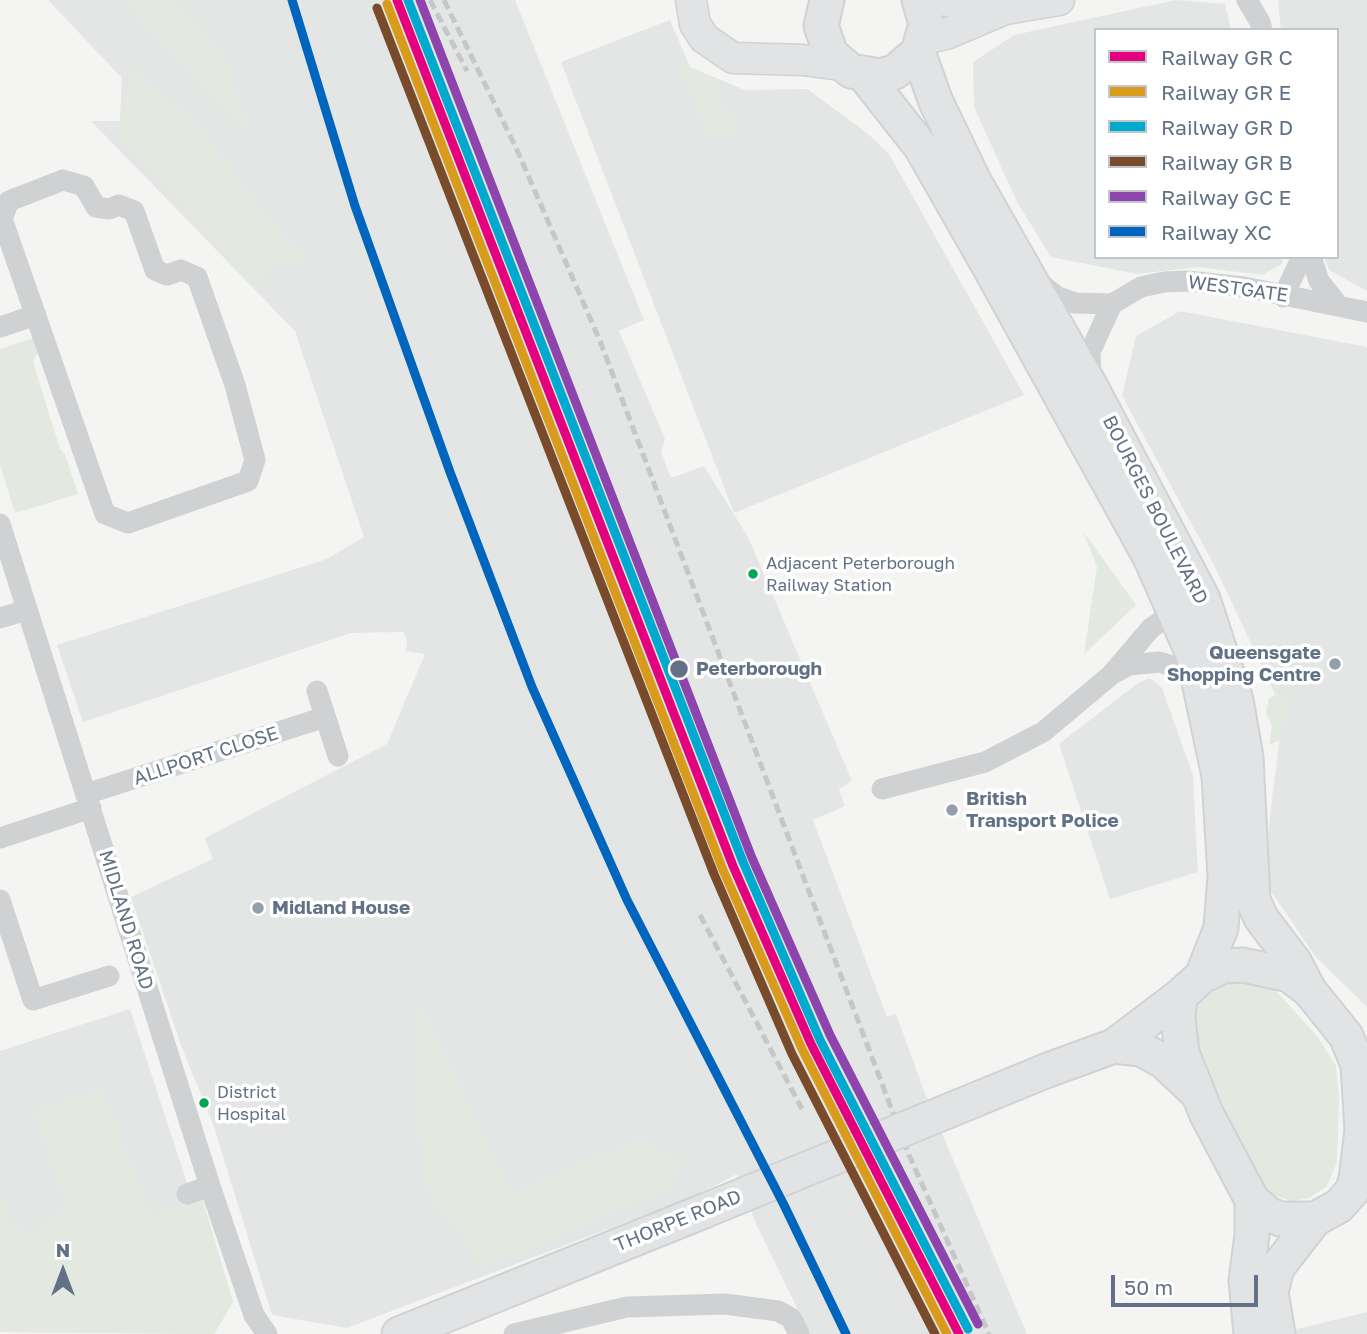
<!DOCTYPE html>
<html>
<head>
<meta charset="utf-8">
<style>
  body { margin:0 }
  #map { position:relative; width:1367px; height:1334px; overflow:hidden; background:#f4f5f2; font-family:"Golos Text",sans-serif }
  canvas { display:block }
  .legend { position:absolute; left:1094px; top:28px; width:245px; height:231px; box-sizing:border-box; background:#fff; border:2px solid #c0c6ce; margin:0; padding:9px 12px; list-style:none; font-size:21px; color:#627185 }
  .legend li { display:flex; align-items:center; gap:14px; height:35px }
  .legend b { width:35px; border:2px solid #c0c6ce }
  .north { position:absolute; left:28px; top:1236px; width:70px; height:70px; -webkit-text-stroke:5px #fff; paint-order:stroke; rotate:0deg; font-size:19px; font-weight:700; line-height:28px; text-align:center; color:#627185 }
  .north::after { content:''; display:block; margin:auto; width:24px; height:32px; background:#627185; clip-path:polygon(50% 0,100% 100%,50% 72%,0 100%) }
  .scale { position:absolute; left:1111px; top:1275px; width:147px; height:32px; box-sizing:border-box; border:4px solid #627185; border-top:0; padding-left:9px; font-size:21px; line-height:24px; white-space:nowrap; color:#627185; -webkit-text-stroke:5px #fff; paint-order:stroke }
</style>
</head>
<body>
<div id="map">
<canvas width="1367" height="1334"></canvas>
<ul class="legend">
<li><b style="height:9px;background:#e5007d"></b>Railway GR C</li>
<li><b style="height:9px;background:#d99b1b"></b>Railway GR E</li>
<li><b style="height:9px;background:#00a9ce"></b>Railway GR D</li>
<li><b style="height:9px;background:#7a4b2a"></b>Railway GR B</li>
<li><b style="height:9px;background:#8e44ad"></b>Railway GC E</li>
<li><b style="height:9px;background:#0065bd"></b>Railway XC</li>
</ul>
<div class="north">N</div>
<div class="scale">50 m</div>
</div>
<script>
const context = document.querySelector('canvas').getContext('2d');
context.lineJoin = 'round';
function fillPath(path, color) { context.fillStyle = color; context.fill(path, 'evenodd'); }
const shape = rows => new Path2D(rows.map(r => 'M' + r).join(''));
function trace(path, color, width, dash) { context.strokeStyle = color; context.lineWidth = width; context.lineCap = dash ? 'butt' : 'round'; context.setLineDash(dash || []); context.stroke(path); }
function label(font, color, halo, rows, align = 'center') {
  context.font = font + ' "Golos Text",sans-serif'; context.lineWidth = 7; context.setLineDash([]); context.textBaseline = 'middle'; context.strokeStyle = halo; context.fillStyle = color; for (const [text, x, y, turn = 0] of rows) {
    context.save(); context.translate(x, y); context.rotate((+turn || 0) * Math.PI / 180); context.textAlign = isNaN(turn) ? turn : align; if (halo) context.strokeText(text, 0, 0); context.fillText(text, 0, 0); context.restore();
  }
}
const built = shape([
  [48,0,515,0,644,320,619,331,665,439,661,452,671,478,704,466,748,537,852,781,839,789,845,806,813,820,887,1017,896,1014,924,1091,1027,1334,810,1334,756,1224,737,1174,697,1195,347,1328,272,1315,213,1124,182,1048,131,897,213,859,205,838,387,744,425,654,406,651,407,641,404,632,351,633,83,722,57,645,327,559,364,537,295,331,91,121,120,121,122,78],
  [1176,0,1225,4,1231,30,1096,30,1096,257,1282,257,1282,264,1262,275,1198,267,1137,274,1051,257,1017,202,974,107,973,62,1014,35],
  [1278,0,1367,0,1367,291,1329,270,1324,257,1337,257,1337,30,1281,30],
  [670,20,690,67,745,90,807,89,867,133,889,154,1024,395,734,513,561,62],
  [1180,311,1367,347,1367,1007,1315,956,1267,885,1269,825,1283,711,1214,565,1122,396,1136,336],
  [1150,678,1162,688,1193,775,1198,872,1110,899,1059,744,1138,683],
  [130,1009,188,1186,202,1198,233,1302,214,1334,0,1332,0,1051],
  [1367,1312,1367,1334,1290,1334,1289,1331]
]);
const green = shape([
  [121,0,173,0,224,53,251,138],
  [684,60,689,68,718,82,723,105,743,129,710,140,679,66],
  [133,70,192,117,280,232,310,261,276,263,257,284,118,139],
  [33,338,38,352,33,362,60,449,65,454,78,494,15,513,0,464,0,349],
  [1083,531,1136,605,1084,654,1097,567],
  [1280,693,1289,696,1281,740,1269,745,1272,725,1266,713,1269,698],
  [1224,980,1266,980,1318,1037,1336,1066,1339,1097,1337,1162,1327,1186,1309,1198,1292,1201,1272,1195,1259,1181,1198,1059,1191,1006,1198,994],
  [423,1007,511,1192,642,1138,681,1162,672,1187,483,1269,462,1233,432,1206,417,1127,416,1010],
  [103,1089,151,1216,202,1198,233,1302,214,1334,0,1332,0,1189,11,1224,20,1222,24,1233,47,1226,44,1216,66,1209,35,1111]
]);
const street = shape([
  [1247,0,1260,22,1262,30],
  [63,180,84,186,96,207,109,209,119,205,134,211,155,270,167,275,181,270,197,277,235,385,255,460,248,481,128,523,105,514,2,219,9,201,63,180],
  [1311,257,1319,281,1338,305],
  [1037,281,1058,297,1075,303,1112,304],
  [1283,297,1302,257],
  [0,327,36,315],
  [1091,380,1090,352,1112,304,1141,287,1164,282,1188,281,1244,287,1367,312],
  [0,524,210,1186,254,1315,267,1334],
  [0,618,27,610],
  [1112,674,1129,665,1159,662,1179,668,1199,686],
  [317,691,338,756],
  [882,789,985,762,1043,732,1111,675,1151,628,1174,612,1184,615],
  [86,794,325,717],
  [0,838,91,808],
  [0,900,33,1000,109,976],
  [187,1194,210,1186],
  [514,1334,627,1307,725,1304,778,1311,791,1318,799,1334]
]);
const secondary = shape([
  [691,0,695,24,704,38,733,58,803,60,841,65],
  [939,0,1006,9,1059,0],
  [924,39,946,34,1003,10]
]);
const primary = shape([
  [827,0,821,26,831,54,851,71,880,76,895,72,918,52,926,24,919,0],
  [918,52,936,102,975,183,1092,389,1203,599,1236,700,1246,757,1253,900,1261,918,1295,963,1309,990],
  [865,76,921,147,990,268,1150,557,1193,654,1219,776,1225,876,1221,928,1202,976],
  [1243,965,1289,975,1309,990,1346,1036,1358,1065,1362,1130,1356,1180,1352,1191,1339,1206,1315,1219,1280,1219,1268,1214,1252,1200,1206,1113,1182,1053,1178,1018,1180,996,1202,976,1223,966,1243,965],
  [1114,1046,1141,1049,1163,1061,1194,1090],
  [1048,1070,1114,1046,1180,996],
  [399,1334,704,1211],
  [1251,1334,1246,1280,1252,1235,1252,1200],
  [1278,1334,1271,1292,1277,1268,1315,1219]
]);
const rail = shape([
  [430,0,467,71],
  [444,0,517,150,600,341,909,1155,989,1334],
  [700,915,802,1109]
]);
const primaryBridge = shape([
  [704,1211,1048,1070]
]);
const rail1 = shape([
  [397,0,733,866,811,1044,959,1334]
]);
const rail2 = shape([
  [387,4,723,870,802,1049,947,1334]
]);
const rail3 = shape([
  [408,0,743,862,820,1040,968,1329]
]);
const rail4 = shape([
  [377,8,714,874,792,1054,935,1334]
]);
const rail5 = shape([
  [420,0,752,858,830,1035,978,1324]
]);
const rail6 = shape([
  [292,0,355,206,450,472,532,687,627,900,784,1205,846,1334]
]);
const markers = [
  [753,574,6,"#00a651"],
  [1335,664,7,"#959fab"],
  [679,669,10,"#627185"],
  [952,810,7,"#959fab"],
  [258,908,7,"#959fab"],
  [204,1103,6,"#00a651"]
];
const busNames = [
  ["Adjacent Peterborough",766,564],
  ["Railway Station",766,586],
  ["District",217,1093],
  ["Hospital",217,1115]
];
const streetNames = [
  ["WESTGATE",1238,289,8],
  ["BOURGES BOULEVARD",1155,510,63],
  ["ALLPORT CLOSE",206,756,-18],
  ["MIDLAND ROAD",126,920,73],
  ["THORPE ROAD",678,1221,-22]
];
const poiNames = [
  ["Queensgate",1321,653,"right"],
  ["Shopping Centre",1321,675,"right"],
  ["British",966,799],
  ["Transport Police",966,821],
  ["Midland House",272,908]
];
const stopNames = [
  ["Peterborough",696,669]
];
fillPath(built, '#e4e6e5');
fillPath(green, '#e3e8e0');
trace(secondary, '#d0d2d3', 33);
trace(primary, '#d0d2d3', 37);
trace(street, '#d0d1d2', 21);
trace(secondary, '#e2e3e4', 30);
trace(primary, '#e2e3e4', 33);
trace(rail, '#c6c7c8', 5, [10, 5]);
trace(primaryBridge, '#d0d2d3', 37, []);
trace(primaryBridge, '#e2e3e4', 33);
trace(rail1, '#e5007d', 9);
trace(rail2, '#d99b1b', 9);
trace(rail3, '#00a9ce', 9);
trace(rail4, '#7a4b2a', 9);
trace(rail5, '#8e44ad', 9);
trace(rail6, '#0065bd', 9);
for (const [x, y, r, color] of markers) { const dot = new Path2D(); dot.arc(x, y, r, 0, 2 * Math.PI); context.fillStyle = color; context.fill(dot); trace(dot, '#fff', 2.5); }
label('17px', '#627185', '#fff', busNames, 'left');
label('19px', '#627185', '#fff', streetNames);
label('bold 19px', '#627185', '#fff', poiNames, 'left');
label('bold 19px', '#627185', '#fff', stopNames, 'left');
</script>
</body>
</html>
